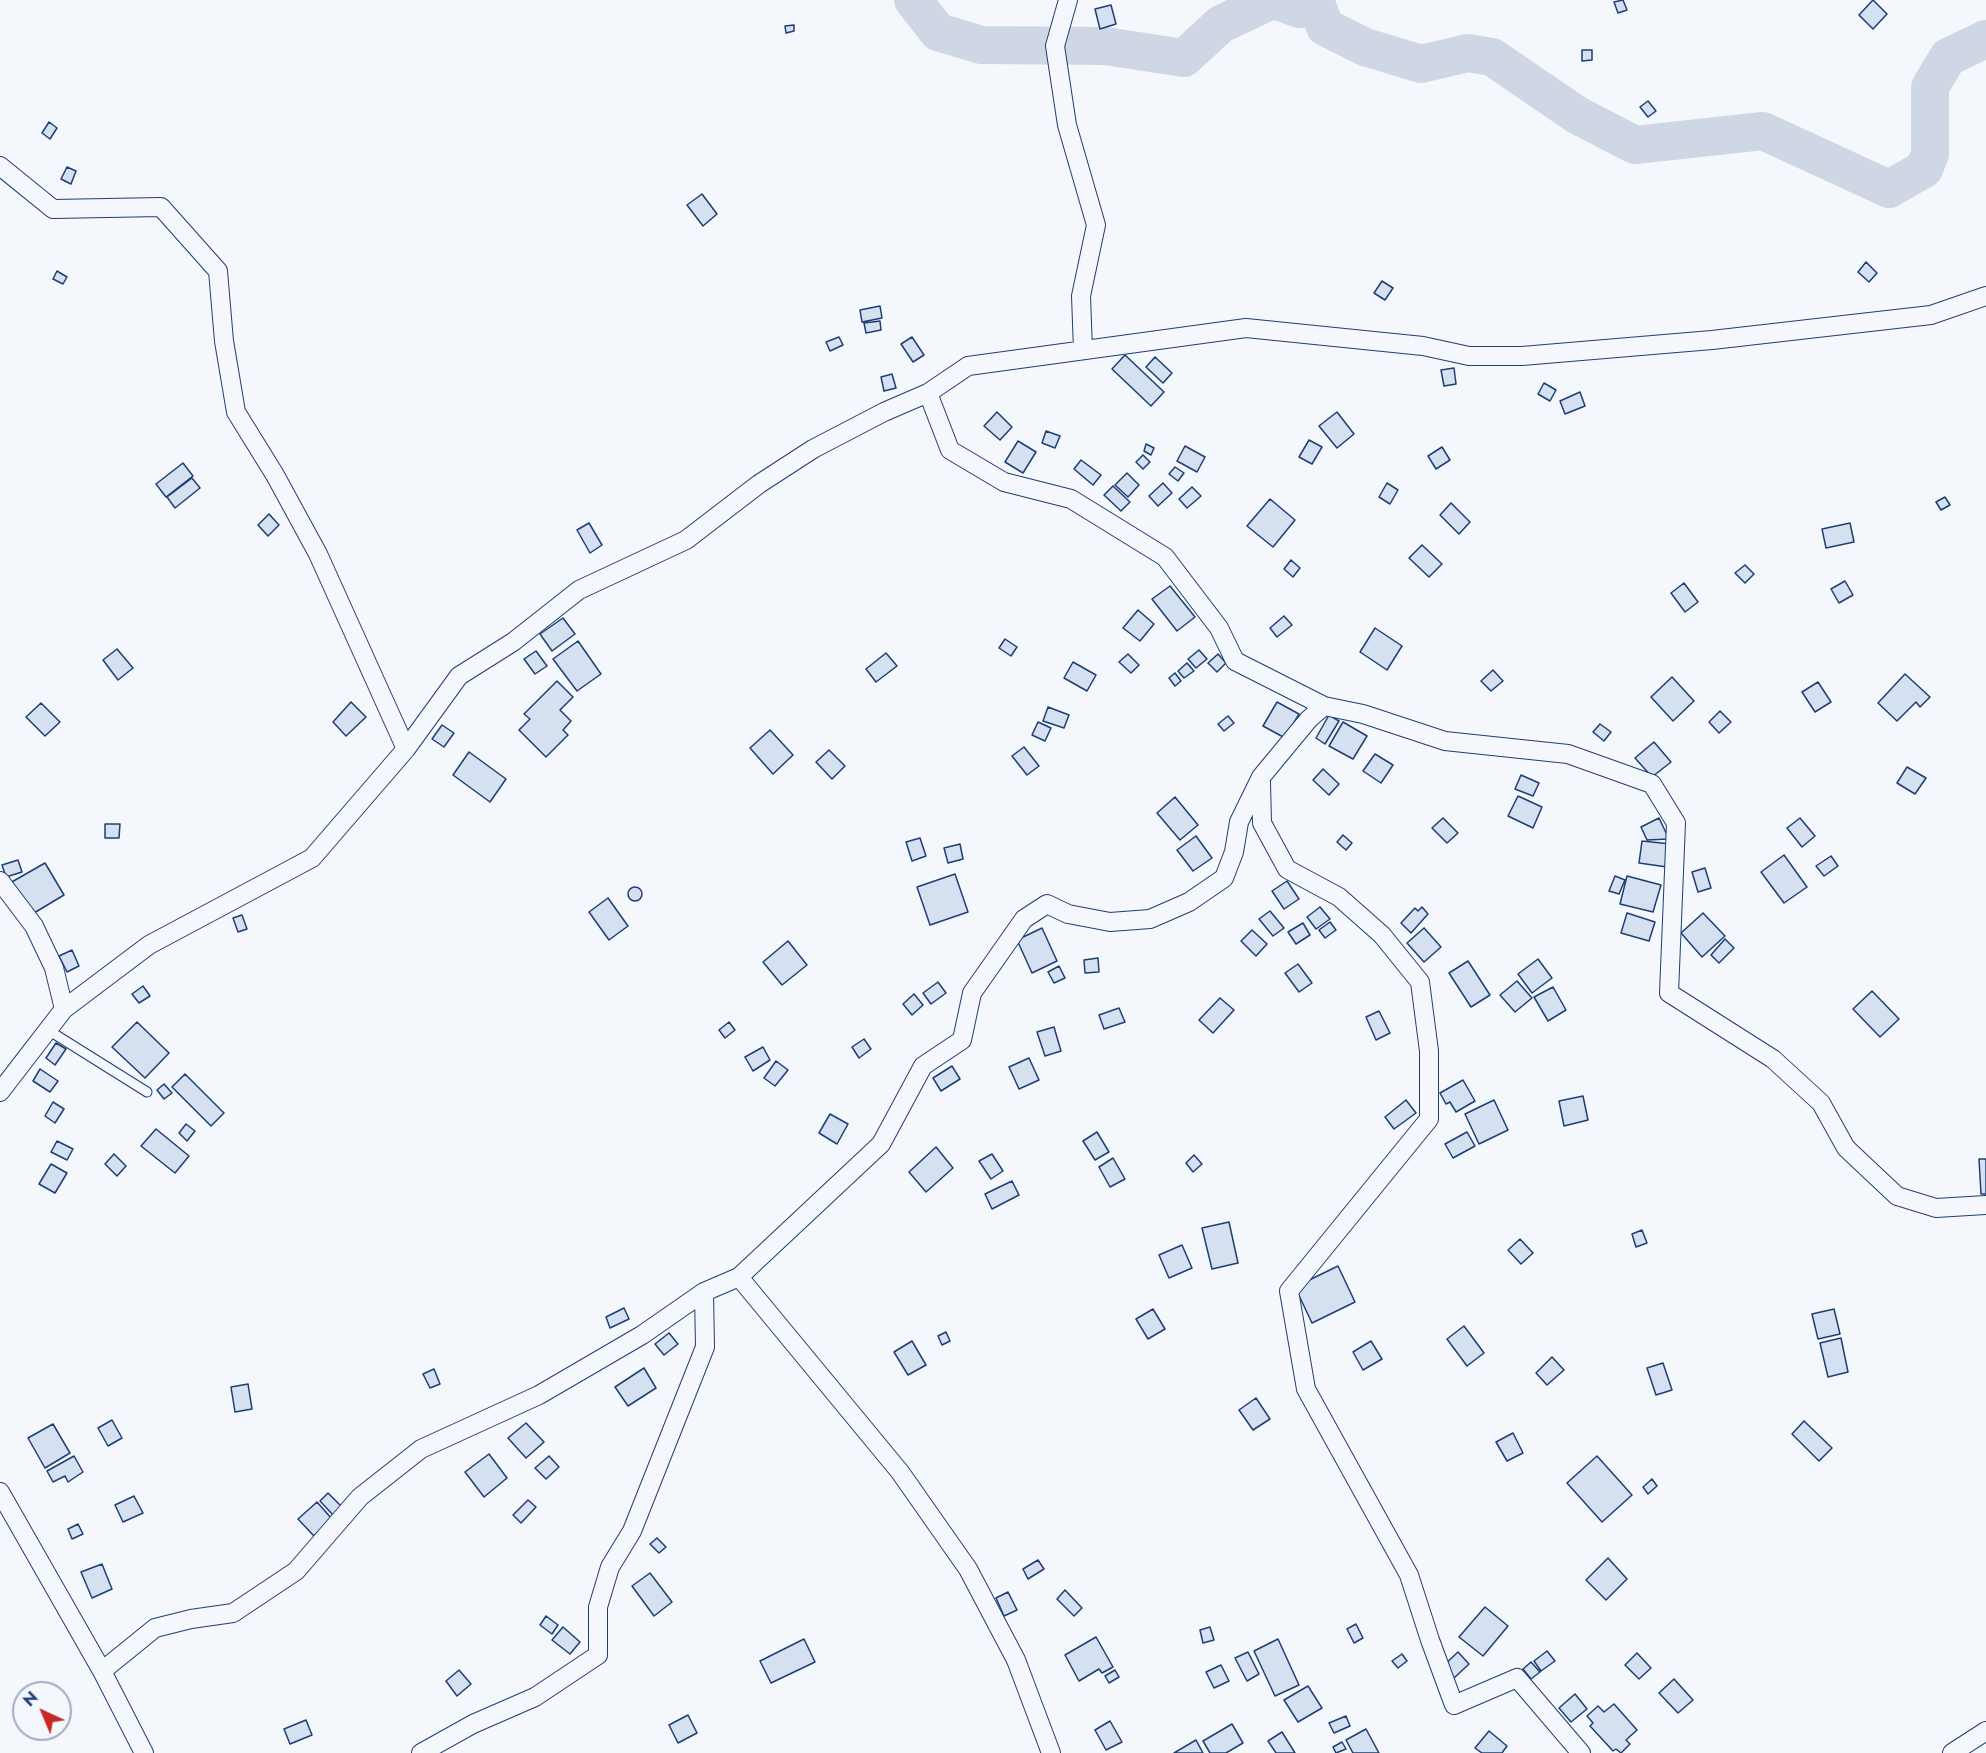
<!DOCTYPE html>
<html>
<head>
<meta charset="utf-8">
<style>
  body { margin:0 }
  #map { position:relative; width:1986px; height:1753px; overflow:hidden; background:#f4f7fb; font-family:Jost,sans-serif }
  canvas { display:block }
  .north { position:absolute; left:12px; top:1681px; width:60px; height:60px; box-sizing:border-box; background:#f4f7fb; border:2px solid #9eadc5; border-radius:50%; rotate:316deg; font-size:16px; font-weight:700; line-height:24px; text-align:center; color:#1d3f73 }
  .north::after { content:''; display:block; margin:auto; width:21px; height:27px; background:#c62828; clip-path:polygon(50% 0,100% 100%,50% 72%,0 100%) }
</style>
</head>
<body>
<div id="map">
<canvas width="1986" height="1753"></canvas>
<div class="north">N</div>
</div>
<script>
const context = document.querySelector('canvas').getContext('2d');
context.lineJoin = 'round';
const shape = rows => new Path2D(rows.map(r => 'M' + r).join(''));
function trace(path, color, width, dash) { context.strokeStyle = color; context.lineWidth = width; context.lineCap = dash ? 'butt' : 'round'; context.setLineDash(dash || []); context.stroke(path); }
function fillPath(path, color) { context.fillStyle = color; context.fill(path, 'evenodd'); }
const river = shape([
  [913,0,938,32,981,45,1105,46,1184,58,1221,24,1272,0],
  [1275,0,1299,9,1318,8,1325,27,1365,47,1421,64,1468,53,1492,57,1577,115,1635,145,1763,131,1889,189,1924,169,1930,154,1930,87,1948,57,1986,39]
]);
const building = shape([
  [1623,0,1627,10,1618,13,1614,2,1623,0],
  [1873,0,1887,14,1873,29,1859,15,1873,0],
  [1111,5,1116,24,1100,29,1095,9,1111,5],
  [794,25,794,31,786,33,785,26,794,25],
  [1582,50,1592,50,1592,60,1582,61,1582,50],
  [1648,101,1656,111,1648,117,1640,107,1648,101],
  [49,122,57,128,50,139,42,133,49,122],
  [67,167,76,171,71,184,61,179,67,167],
  [702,194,717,214,703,226,687,205,702,194],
  [1866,262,1877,273,1869,282,1858,272,1866,262],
  [57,271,67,277,63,284,53,279,57,271],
  [1382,281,1393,288,1385,300,1374,293,1382,281],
  [880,306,882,318,862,322,860,310,880,306],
  [880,321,881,330,866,333,864,323,880,321],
  [839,337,843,345,830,351,826,342,839,337],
  [912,337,924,355,913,362,901,344,912,337],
  [1125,355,1164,392,1151,406,1112,369,1125,355],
  [1155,357,1172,373,1163,383,1146,367,1155,357],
  [1454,368,1456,384,1444,386,1441,370,1454,368],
  [892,374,896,388,884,391,881,377,892,374],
  [1544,383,1556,390,1550,401,1538,394,1544,383],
  [1580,392,1585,406,1565,414,1560,401,1580,392],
  [997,412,1012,427,1000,440,984,426,997,412],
  [1337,412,1354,434,1337,448,1319,426,1337,412],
  [1046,431,1060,436,1055,448,1042,443,1046,431],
  [1309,440,1322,447,1312,464,1299,457,1309,440],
  [1018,441,1036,452,1023,473,1005,462,1018,441],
  [1146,444,1154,448,1151,455,1144,451,1146,444],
  [1185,446,1205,457,1197,472,1177,461,1185,446],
  [1442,447,1450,460,1436,469,1428,456,1442,447],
  [1143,455,1150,462,1143,469,1136,462,1143,455],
  [1081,460,1101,475,1093,485,1074,469,1081,460],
  [183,463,193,476,166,497,156,484,183,463],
  [1175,467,1184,473,1178,481,1169,474,1175,467],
  [1127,473,1139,485,1128,497,1115,485,1127,473],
  [192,478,200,488,175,508,167,497,192,478],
  [1163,483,1172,493,1158,506,1149,496,1163,483],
  [1387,483,1398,490,1390,504,1379,497,1387,483],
  [1113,486,1130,502,1121,511,1104,495,1113,486],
  [1192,487,1201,496,1187,508,1179,499,1192,487],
  [1945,497,1950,505,1941,510,1936,502,1945,497],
  [1270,499,1295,520,1273,547,1247,526,1270,499],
  [1451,503,1470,522,1459,534,1440,515,1451,503],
  [269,514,279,525,268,536,258,525,269,514],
  [589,523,602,545,590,553,577,530,589,523],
  [1850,523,1854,542,1826,548,1822,529,1850,523],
  [1422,545,1442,564,1429,577,1409,558,1422,545],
  [1291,560,1300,568,1293,577,1284,569,1291,560],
  [1745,565,1754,574,1745,583,1735,573,1745,565],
  [1845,581,1853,595,1839,603,1831,589,1845,581],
  [1684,583,1698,602,1685,612,1671,593,1684,583],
  [1170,586,1195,617,1177,631,1152,599,1170,586],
  [1138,610,1154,624,1140,641,1123,628,1138,610],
  [1284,616,1292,625,1277,637,1270,628,1284,616],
  [563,618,575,634,552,651,540,634,563,618],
  [1375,628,1402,646,1387,670,1360,652,1375,628],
  [1005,639,1017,647,1011,656,999,648,1005,639],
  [578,641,601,674,577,691,553,659,578,641],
  [117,649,133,668,118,680,103,660,117,649],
  [1199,650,1207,659,1196,668,1188,659,1199,650],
  [536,651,547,666,535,674,524,659,536,651],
  [886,653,897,666,876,682,866,669,886,653],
  [1128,654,1139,665,1131,673,1119,662,1128,654],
  [1218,654,1226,663,1217,672,1208,663,1218,654],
  [1073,662,1096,675,1087,691,1064,678,1073,662],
  [1187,663,1194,671,1184,678,1178,671,1187,663],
  [1493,670,1503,681,1491,691,1481,681,1493,670],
  [1175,673,1181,681,1175,686,1169,678,1175,673],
  [1905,674,1930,697,1920,707,1916,702,1897,721,1878,703,1905,674],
  [1672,677,1694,701,1673,721,1651,697,1672,677],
  [557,681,573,697,560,710,571,721,563,730,568,735,546,757,519,730,530,719,524,714,557,681],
  [1818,682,1831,702,1815,712,1802,692,1818,682],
  [351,702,366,717,346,736,333,722,351,702],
  [1277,702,1299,714,1285,738,1263,726,1277,702],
  [41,703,60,722,45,736,26,717,41,703],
  [1048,707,1069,715,1064,728,1043,721,1048,707],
  [1720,711,1731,722,1719,733,1709,722,1720,711],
  [1329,715,1339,721,1325,744,1316,738,1329,715],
  [1228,716,1234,723,1224,731,1218,724,1228,716],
  [1038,722,1051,728,1045,741,1032,735,1038,722],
  [1343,722,1367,736,1353,759,1329,746,1343,722],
  [1600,724,1611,732,1604,741,1593,732,1600,724],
  [442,725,454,733,444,747,432,739,442,725],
  [770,730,793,755,773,774,750,748,770,730],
  [1654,742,1671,762,1652,777,1635,758,1654,742],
  [1024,747,1039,766,1027,775,1012,756,1024,747],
  [829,750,845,766,832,779,816,762,829,750],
  [469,752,506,779,490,802,453,775,469,752],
  [1375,754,1393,765,1381,783,1363,771,1375,754],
  [1907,767,1926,778,1915,794,1897,783,1907,767],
  [1323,769,1339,784,1329,795,1313,780,1323,769],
  [1521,775,1539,783,1533,796,1515,789,1521,775],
  [1518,796,1542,807,1533,828,1508,816,1518,796],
  [1175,797,1198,825,1180,840,1157,813,1175,797],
  [1443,818,1458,833,1447,843,1432,828,1443,818],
  [1659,818,1669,839,1647,840,1641,827,1659,818],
  [1800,818,1815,836,1802,847,1787,828,1800,818],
  [105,824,120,824,119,838,105,838,105,824],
  [1343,835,1352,843,1346,850,1337,842,1343,835],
  [1196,836,1212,858,1193,871,1177,850,1196,836],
  [920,838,926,856,912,861,906,842,920,838],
  [1642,841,1671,844,1667,867,1639,863,1642,841],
  [960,844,963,859,948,863,944,848,960,844],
  [1784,855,1807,887,1784,903,1761,872,1784,855],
  [1831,856,1838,866,1824,876,1816,866,1831,856],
  [18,860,22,872,6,877,2,865,18,860],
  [45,863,64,895,29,916,10,883,45,863],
  [1705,868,1711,888,1698,892,1692,872,1705,868],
  [955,874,968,912,930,925,917,887,955,874],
  [1615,876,1625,880,1619,894,1609,891,1615,876],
  [1627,876,1661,885,1653,912,1620,904,1627,876],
  [1287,881,1299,899,1284,909,1272,891,1287,881],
  '628 894a7 7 0 1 1 14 0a7 7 0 1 1-14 0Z',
  [608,898,628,926,609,940,589,912,608,898],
  [1320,907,1330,919,1316,929,1307,917,1320,907],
  [1422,907,1428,914,1411,933,1401,923,1415,908,1418,911,1422,907],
  [1270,911,1284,928,1273,936,1259,919,1270,911],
  [1627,913,1655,922,1649,941,1621,933,1627,913],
  [1703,913,1725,936,1702,957,1681,933,1703,913],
  [242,915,247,929,238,932,233,918,242,915],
  [1330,922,1336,930,1325,938,1319,930,1330,922],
  [1303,923,1310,935,1296,944,1288,932,1303,923],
  [1042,928,1057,961,1032,973,1017,940,1042,928],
  [1424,928,1441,947,1424,962,1407,943,1424,928],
  [1252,930,1267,944,1256,956,1241,941,1252,930],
  [1725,939,1734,948,1719,963,1711,955,1725,939],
  [788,941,807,965,782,985,763,962,788,941],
  [72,950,79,966,67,972,59,956,72,950],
  [1098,958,1099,972,1085,973,1084,960,1098,958],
  [1538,959,1552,978,1532,993,1518,974,1538,959],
  [1468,961,1490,995,1471,1007,1449,973,1468,961],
  [1298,964,1312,983,1299,992,1285,973,1298,964],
  [1059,966,1065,978,1054,983,1048,972,1059,966],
  [1517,981,1532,998,1515,1012,1500,995,1517,981],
  [938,982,946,993,931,1004,923,993,938,982],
  [143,986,150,996,139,1003,132,994,143,986],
  [1553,987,1566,1010,1548,1021,1534,997,1553,987],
  [1872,991,1899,1019,1880,1037,1853,1009,1872,991],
  [914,994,923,1005,912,1015,903,1004,914,994],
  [1220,998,1234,1010,1213,1033,1199,1020,1220,998],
  [1119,1008,1125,1022,1104,1029,1099,1015,1119,1008],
  [1379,1011,1390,1033,1376,1040,1366,1017,1379,1011],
  [137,1022,169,1053,145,1078,112,1047,137,1022],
  [729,1022,735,1030,725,1038,719,1030,729,1022],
  [1054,1027,1061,1051,1045,1056,1037,1032,1054,1027],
  [864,1039,871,1049,859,1058,852,1047,864,1039],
  [56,1043,66,1049,55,1065,46,1058,56,1043],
  [763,1047,770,1060,753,1071,745,1057,763,1047],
  [1029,1058,1039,1080,1019,1089,1009,1067,1029,1058],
  [776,1061,788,1070,775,1086,764,1078,776,1061],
  [952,1066,960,1079,941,1091,933,1078,952,1066],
  [40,1069,58,1081,50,1092,33,1081,40,1069],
  [185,1074,224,1113,211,1126,172,1087,185,1074],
  [1463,1080,1475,1101,1456,1112,1450,1102,1446,1104,1440,1093,1463,1080],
  [164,1084,172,1093,164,1099,157,1090,164,1084],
  [1583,1096,1588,1120,1564,1126,1559,1101,1583,1096],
  [1406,1100,1416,1113,1394,1129,1385,1117,1406,1100],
  [1494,1100,1508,1130,1479,1144,1465,1114,1494,1100],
  [53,1102,64,1109,55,1123,45,1116,53,1102],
  [830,1114,848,1124,837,1144,819,1133,830,1114],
  [186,1124,195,1131,187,1141,179,1133,186,1124],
  [156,1129,189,1156,175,1173,141,1146,156,1129],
  [1097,1132,1109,1152,1095,1160,1083,1141,1097,1132],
  [1467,1132,1475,1146,1453,1158,1445,1144,1467,1132],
  [57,1141,73,1149,67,1160,51,1152,57,1141],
  [936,1147,953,1168,926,1192,909,1172,936,1147],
  [114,1154,126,1166,117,1176,105,1164,114,1154],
  [992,1154,1003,1171,991,1179,979,1161,992,1154],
  [1194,1155,1202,1164,1193,1172,1186,1163,1194,1155],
  [1113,1158,1125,1179,1110,1187,1099,1167,1113,1158],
  [1979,1159,1986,1159,1986,1194,1981,1194,1979,1159],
  [51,1164,67,1173,55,1193,39,1184,51,1164],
  [1012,1181,1019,1195,992,1209,985,1194,1012,1181],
  [1229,1222,1238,1263,1212,1269,1202,1228,1229,1222],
  [1642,1230,1647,1243,1636,1247,1632,1234,1642,1230],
  [1520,1239,1533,1253,1521,1264,1508,1250,1520,1239],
  [1182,1245,1192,1268,1169,1278,1159,1255,1182,1245],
  [1338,1266,1355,1302,1312,1323,1295,1287,1338,1266],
  [624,1308,629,1319,610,1328,606,1317,624,1308],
  [1153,1309,1165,1329,1148,1339,1136,1319,1153,1309],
  [1834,1309,1840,1334,1818,1339,1812,1314,1834,1309],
  [1464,1326,1484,1353,1467,1366,1447,1339,1464,1326],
  [946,1332,950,1341,942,1345,938,1336,946,1332],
  [669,1333,678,1344,664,1355,655,1344,669,1333],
  [1841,1338,1848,1372,1828,1377,1820,1343,1841,1338],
  [912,1341,926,1365,908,1375,894,1352,912,1341],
  [1371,1341,1382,1359,1363,1370,1353,1352,1371,1341],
  [1552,1357,1564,1370,1547,1385,1536,1373,1552,1357],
  [1663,1363,1672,1390,1656,1395,1647,1368,1663,1363],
  [644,1368,656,1388,628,1406,615,1387,644,1368],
  [434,1369,440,1384,430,1388,423,1374,434,1369],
  [248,1384,252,1409,235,1412,231,1387,248,1384],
  [1256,1398,1270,1419,1253,1430,1239,1410,1256,1398],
  [112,1420,122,1438,108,1446,98,1428,112,1420],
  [1804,1421,1832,1448,1819,1461,1792,1434,1804,1421],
  [526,1423,544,1442,526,1458,508,1438,526,1423],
  [53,1424,70,1453,45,1468,28,1438,53,1424],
  [1513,1433,1523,1453,1507,1461,1496,1442,1513,1433],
  [489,1454,507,1478,484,1497,465,1472,489,1454],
  [74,1456,83,1472,68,1482,65,1476,53,1482,47,1471,74,1456],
  [549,1456,559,1467,546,1479,535,1468,549,1456],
  [1597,1456,1632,1495,1602,1522,1567,1483,1597,1456],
  [1652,1479,1657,1486,1648,1494,1643,1487,1652,1479],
  [328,1493,342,1507,333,1515,320,1501,328,1493],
  [134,1496,143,1513,123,1522,115,1505,134,1496],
  [528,1500,536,1507,521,1523,513,1515,528,1500],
  [317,1502,332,1519,314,1536,298,1519,317,1502],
  [78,1524,83,1534,72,1539,68,1529,78,1524],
  [657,1538,666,1547,659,1553,650,1544,657,1538],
  [1608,1558,1627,1579,1606,1600,1586,1580,1608,1558],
  [1038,1560,1044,1569,1028,1579,1023,1569,1038,1560],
  [102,1564,112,1589,92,1598,81,1572,102,1564],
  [650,1573,672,1602,654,1616,632,1586,650,1573],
  [1065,1590,1082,1608,1074,1616,1057,1599,1065,1590],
  [1008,1592,1017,1610,1004,1616,996,1598,1008,1592],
  [1485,1607,1508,1626,1483,1656,1459,1637,1485,1607],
  [546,1616,558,1625,552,1634,540,1625,546,1616],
  [1356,1624,1363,1638,1354,1643,1347,1629,1356,1624],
  [563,1627,580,1642,570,1654,552,1640,563,1627],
  [1210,1627,1214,1640,1203,1643,1200,1630,1210,1627],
  [1096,1637,1113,1667,1102,1673,1099,1669,1079,1681,1065,1655,1096,1637],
  [804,1639,815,1662,771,1683,760,1661,804,1639],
  [1278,1639,1299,1685,1275,1696,1254,1651,1278,1639],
  [1547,1651,1555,1661,1541,1671,1534,1661,1547,1651],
  [1248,1652,1259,1674,1247,1681,1235,1658,1248,1652],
  [1458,1652,1469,1664,1454,1678,1443,1666,1458,1652],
  [1637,1653,1651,1668,1639,1679,1625,1665,1637,1653],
  [1402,1654,1407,1661,1398,1668,1392,1661,1402,1654],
  [1531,1662,1540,1672,1531,1679,1523,1669,1531,1662],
  [1221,1665,1229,1681,1214,1688,1206,1672,1221,1665],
  [459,1670,471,1684,457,1696,446,1681,459,1670],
  [1115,1670,1119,1677,1109,1683,1105,1676,1115,1670],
  [1674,1679,1693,1700,1678,1713,1659,1693,1674,1679],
  [1308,1686,1322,1708,1298,1722,1284,1700,1308,1686],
  [1575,1694,1587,1709,1571,1722,1559,1708,1575,1694],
  [1614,1704,1637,1730,1626,1740,1630,1744,1621,1753,1616,1749,1613,1751,1590,1726,1593,1723,1587,1716,1598,1706,1604,1712,1614,1704],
  [688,1715,697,1733,678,1743,669,1725,688,1715],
  [1346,1716,1350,1726,1334,1733,1329,1723,1346,1716],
  [306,1720,312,1735,290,1744,284,1729,306,1720],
  [1110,1721,1122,1742,1106,1750,1095,1730,1110,1721],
  [1232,1724,1243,1743,1226,1753,1210,1753,1203,1741,1232,1724],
  [1366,1729,1379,1753,1353,1753,1346,1740,1366,1729],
  [1489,1731,1507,1746,1502,1753,1482,1753,1475,1748,1489,1731],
  [1282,1732,1295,1753,1276,1753,1268,1741,1282,1732],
  [1196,1740,1203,1753,1174,1753,1196,1740],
  [1342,1742,1346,1749,1336,1753,1333,1747,1342,1742]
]);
const lane = shape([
  [48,1030,147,1092]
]);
const street = shape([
  [1068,0,1055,46,1067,125,1096,225,1081,296,1083,350],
  [0,166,53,209,161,207,218,271,224,341,236,412,275,475,318,554,406,749],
  [928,393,950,450,1004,482,1071,499,1165,557,1219,628,1235,661,1324,706,1363,714,1445,741,1568,754,1652,784,1676,823,1669,993,1773,1059,1821,1103,1846,1148,1897,1196,1936,1208,1986,1205],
  [1261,782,1262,823,1287,869,1339,897,1382,935,1420,982,1429,1051,1429,1119,1289,1291,1306,1389,1409,1575,1430,1640,1454,1705,1517,1678,1581,1753],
  [0,881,34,926,54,968,64,1009],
  [0,1092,64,1009,149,945,312,858,406,749,459,676,513,642,579,590,686,540,759,484,813,449,884,412,928,393,968,366,1246,328,1423,346,1469,356,1522,356,1712,340,1931,315,1986,296],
  [739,1277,900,1472,968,1569,1016,1660,1051,1753],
  [0,1492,102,1671,144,1753],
  [102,1671,155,1628,191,1619,233,1613,296,1571,360,1497,421,1449,539,1395,642,1335,704,1292,739,1277,881,1144,923,1066,962,1040,972,993,1024,919,1047,904,1068,914,1110,922,1150,919,1189,902,1224,878,1234,852,1239,822,1261,777,1309,719,1324,706],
  [421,1753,473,1724,535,1697,598,1655,598,1607,610,1567,632,1531,705,1347,704,1292],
  [1952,1753,1986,1731]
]);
trace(river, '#cfd7e4', 38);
fillPath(building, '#d5e0f0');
trace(building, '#1d3f73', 1.5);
trace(lane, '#1d3f73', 11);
trace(street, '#1d3f73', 20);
trace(lane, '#f4f7fb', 9);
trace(street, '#f4f7fb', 18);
</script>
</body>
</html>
